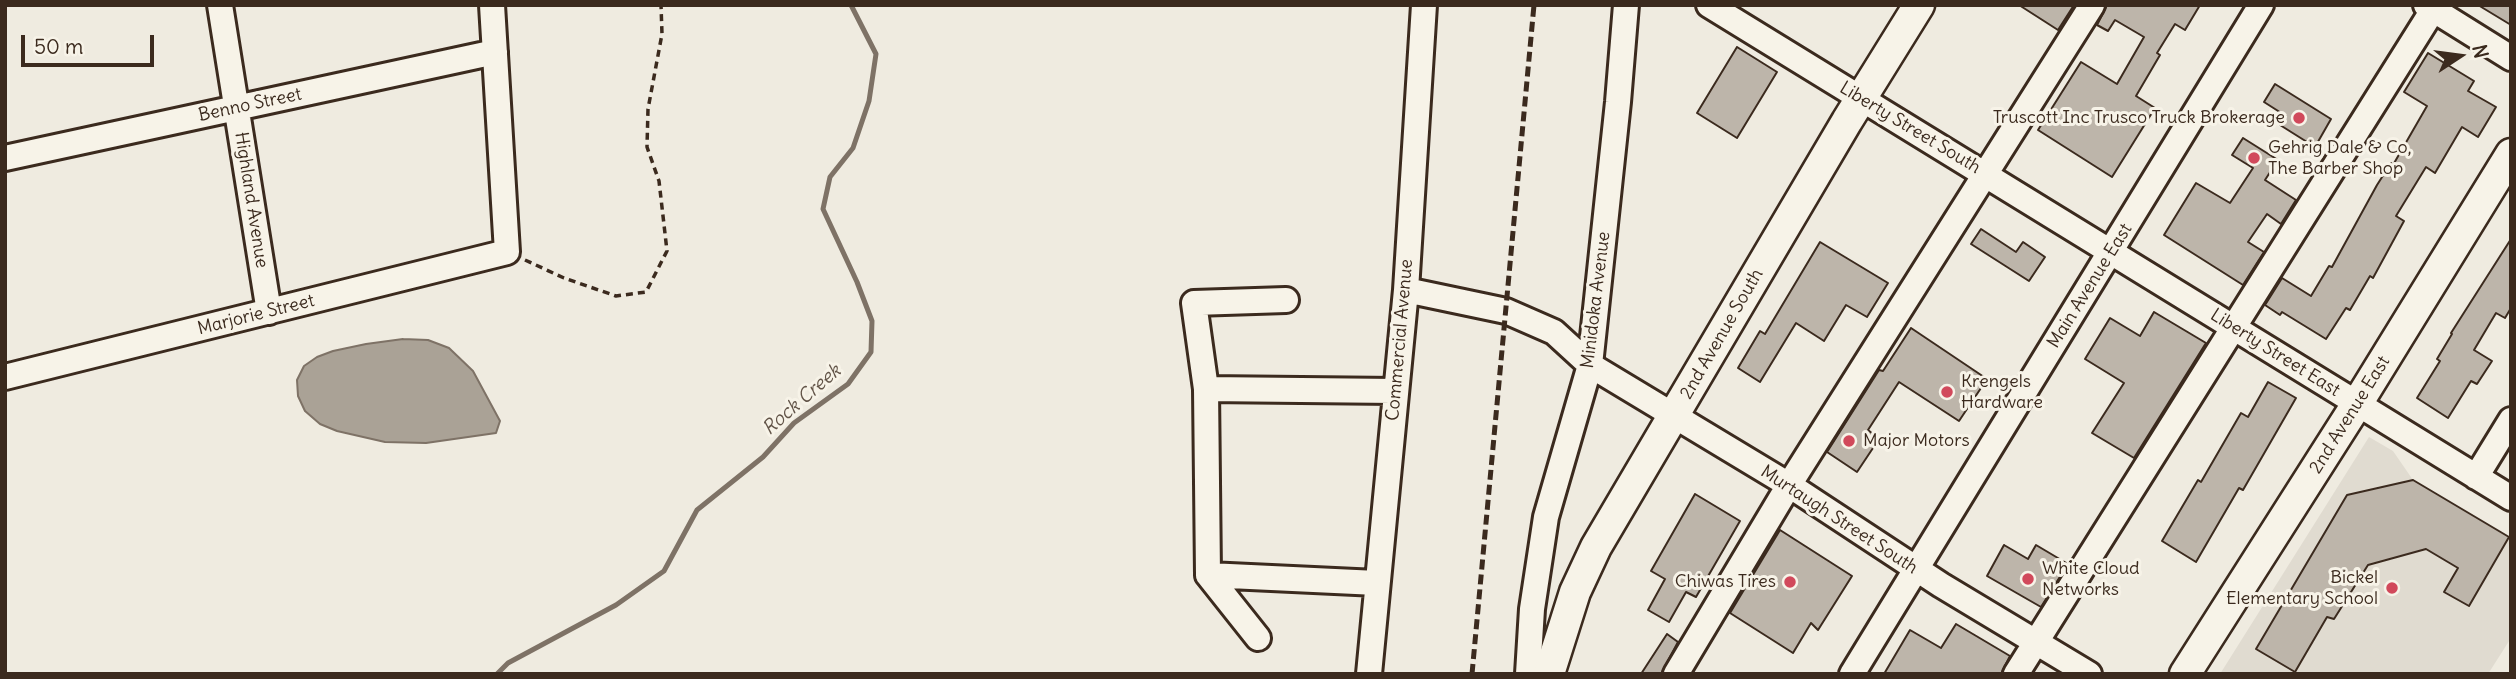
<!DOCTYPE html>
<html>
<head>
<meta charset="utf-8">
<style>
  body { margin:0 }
  #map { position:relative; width:2516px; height:679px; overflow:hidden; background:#efebe0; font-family:Delius,sans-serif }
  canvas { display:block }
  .frame { position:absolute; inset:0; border:7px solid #3b2a1e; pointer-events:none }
  .north { position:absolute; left:2425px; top:21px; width:70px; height:70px; -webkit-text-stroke:5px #f7f3e8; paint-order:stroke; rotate:77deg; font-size:19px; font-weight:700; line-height:28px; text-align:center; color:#3b2a1e }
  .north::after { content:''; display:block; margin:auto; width:24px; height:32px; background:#3b2a1e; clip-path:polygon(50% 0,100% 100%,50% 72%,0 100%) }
  .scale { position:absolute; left:21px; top:35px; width:133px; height:32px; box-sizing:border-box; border:4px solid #3b2a1e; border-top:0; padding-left:9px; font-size:21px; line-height:24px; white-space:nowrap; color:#3b2a1e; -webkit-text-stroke:5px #f7f3e8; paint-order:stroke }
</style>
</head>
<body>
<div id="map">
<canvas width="2516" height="679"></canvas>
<div class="frame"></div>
<div class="north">N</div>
<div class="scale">50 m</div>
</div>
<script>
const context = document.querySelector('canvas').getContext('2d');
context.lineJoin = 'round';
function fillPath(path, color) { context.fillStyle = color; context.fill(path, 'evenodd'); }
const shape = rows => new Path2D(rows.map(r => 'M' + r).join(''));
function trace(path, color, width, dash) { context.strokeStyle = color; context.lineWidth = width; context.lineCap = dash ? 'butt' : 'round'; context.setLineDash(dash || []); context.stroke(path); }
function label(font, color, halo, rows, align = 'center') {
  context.font = font + ' Delius,sans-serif'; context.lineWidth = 6; context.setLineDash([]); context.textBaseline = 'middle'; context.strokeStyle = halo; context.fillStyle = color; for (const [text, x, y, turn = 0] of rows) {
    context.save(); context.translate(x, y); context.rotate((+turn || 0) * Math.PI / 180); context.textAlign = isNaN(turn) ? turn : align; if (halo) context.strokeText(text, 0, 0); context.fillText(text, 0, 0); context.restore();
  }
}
const built = shape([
  [2369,437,2393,451,2413,480,2511,539,2511,638,2488,674,2220,674]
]);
const water = shape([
  [403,339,428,340,449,348,473,371,500,421,496,433,426,443,385,442,337,431,320,424,305,411,298,396,297,380,304,366,317,357,333,351,366,344,403,339]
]);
const stream = shape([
  [497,674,508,663,616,605,664,571,697,510,763,457,794,423,848,384,871,352,872,321,857,282,823,209,830,177,853,148,869,101,876,54,851,5]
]);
const building = shape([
  [2019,5,2074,5,2058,30,2019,5],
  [2107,5,2200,5,2185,30,2175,24,2157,53,2160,55,2136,96,2155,108,2112,177,2038,130,2081,62,2117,84,2144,37,2115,20,2108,31,2097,25,2107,5],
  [2478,5,2511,5,2511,25,2478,5],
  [1737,47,1777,72,1737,138,1697,113,1737,47],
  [2428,53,2474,81,2468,91,2496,107,2478,137,2462,127,2435,173,2426,167,2396,216,2404,221,2373,278,2370,276,2350,310,2346,308,2326,339,2282,312,2280,315,2265,305,2282,278,2311,296,2329,266,2332,267,2377,185,2391,163,2393,165,2427,106,2404,92,2428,53],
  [2275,84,2331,119,2315,147,2280,125,2286,116,2264,102,2275,84],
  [2243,138,2278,160,2265,180,2296,200,2281,224,2267,214,2248,242,2264,252,2243,285,2164,235,2196,183,2230,203,2253,168,2232,155,2243,138],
  [1981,229,2016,252,2023,242,2045,257,2029,281,1971,244,1981,229],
  [2511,239,2511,308,2505,318,2496,313,2474,350,2492,361,2477,384,2471,381,2448,418,2417,398,2440,361,2437,359,2452,334,2451,333,2511,239],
  [1820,242,1888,283,1867,317,1846,305,1824,341,1796,323,1760,382,1738,368,1760,331,1765,334,1820,242],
  [2154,312,2206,343,2134,458,2092,433,2124,383,2085,359,2110,318,2140,336,2154,312],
  [1911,328,1987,379,1959,421,1899,382,1868,430,1879,439,1857,472,1827,452,1879,370,1883,371,1911,328],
  [2268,382,2296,398,2243,490,2239,488,2196,562,2162,541,2198,480,2201,482,2241,413,2248,417,2268,382],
  [2413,480,2509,537,2469,606,2444,592,2458,568,2426,549,2368,565,2334,619,2327,617,2295,672,2256,649,2347,495,2413,480],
  [1695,494,1740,521,1696,597,1686,592,1669,622,1648,610,1665,579,1651,571,1695,494],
  [1780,530,1852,576,1818,630,1811,623,1793,653,1730,613,1780,530],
  [2004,545,2028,559,2036,545,2068,564,2041,607,1987,576,2004,545],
  [1956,624,2010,656,2001,674,1884,674,1910,630,1941,648,1956,624],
  [1667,634,1678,642,1661,674,1641,674,1667,634]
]);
const path = shape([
  [525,260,564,278,616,296,646,292,667,251,659,181,647,147,648,109,662,34,661,5]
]);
const minor = shape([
  [220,5,269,312],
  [1709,5,2511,498],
  [2426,5,2511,58],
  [5,158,495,52],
  [1406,290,1506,311,1554,332,1590,365,1789,485,1941,585,2089,674],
  [1286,300,1194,303,1206,389,1396,391],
  [5,377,507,252,492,5],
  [1206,389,1208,575,1377,583],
  [2476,477,2511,420],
  [1208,575,1258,638],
  [1369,674,1406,290,1424,5],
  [1528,674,1532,609,1546,517,1590,365,1618,102,1626,5],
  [1676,674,1789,485,2092,5],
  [1852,674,2261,5],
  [2016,674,2436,5]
]);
const major = shape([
  [1549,674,1575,592,1596,547,1847,121,1919,5],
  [2185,674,2357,404,2511,154]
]);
const rail = shape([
  [1472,674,1534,5]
]);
const markers = [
  [2299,118,7,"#d1495b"],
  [2254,158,7,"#d1495b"],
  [1947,392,7,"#d1495b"],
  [1849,441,7,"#d1495b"],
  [2028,579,7,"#d1495b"],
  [1790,582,7,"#d1495b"],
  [2392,588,7,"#d1495b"]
];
const streetNames = [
  ["Benno Street",250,105,-12],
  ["Liberty Street South",1910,128,31],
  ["Highland Avenue",251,200,81],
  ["Main Avenue East",2090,286,-58],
  ["Minidoka Avenue",1596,300,-83],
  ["Marjorie Street",256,315,-14],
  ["2nd Avenue South",1722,334,-60],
  ["Commercial Avenue",1400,340,-85],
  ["Liberty Street East",2275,353,32],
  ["2nd Avenue East",2350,415,-58],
  ["Murtaugh Street South",1839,520,33]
];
const poiNames = [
  ["Truscott Inc Trusco Truck Brokerage",2285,118,"right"],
  ["Gehrig Dale & Co,",2268,148],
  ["The Barber Shop",2268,169],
  ["Krengels",1961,382],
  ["Hardware",1961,403],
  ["Major Motors",1863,441],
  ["White Cloud",2042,569],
  ["Networks",2042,590],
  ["Bickel",2378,578,"right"],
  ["Elementary School",2378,599,"right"],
  ["Chiwas Tires",1776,582,"right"]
];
const waterNames = [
  ["Rock Creek",802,400,-41]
];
fillPath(built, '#e0dbd0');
fillPath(water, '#aaa296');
trace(water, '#7e7266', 2);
trace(stream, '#7e7266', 5);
fillPath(building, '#bdb5aa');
trace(building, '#3b2a1e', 2);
trace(minor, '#3b2a1e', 30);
trace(major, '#3b2a1e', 35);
trace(path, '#3b2a1e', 3.5, [7, 5]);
trace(minor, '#f7f3e8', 24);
trace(major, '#f7f3e8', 30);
trace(rail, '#3b2a1e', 5, [10, 5]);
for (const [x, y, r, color] of markers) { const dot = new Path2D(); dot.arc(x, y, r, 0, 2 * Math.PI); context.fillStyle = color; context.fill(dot); trace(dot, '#f7f3e8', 2.5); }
label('18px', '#3b2a1e', '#f7f3e8', streetNames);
label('18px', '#3b2a1e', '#f7f3e8', poiNames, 'left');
label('italic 19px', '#625448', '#f7f3e8', waterNames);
</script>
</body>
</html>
